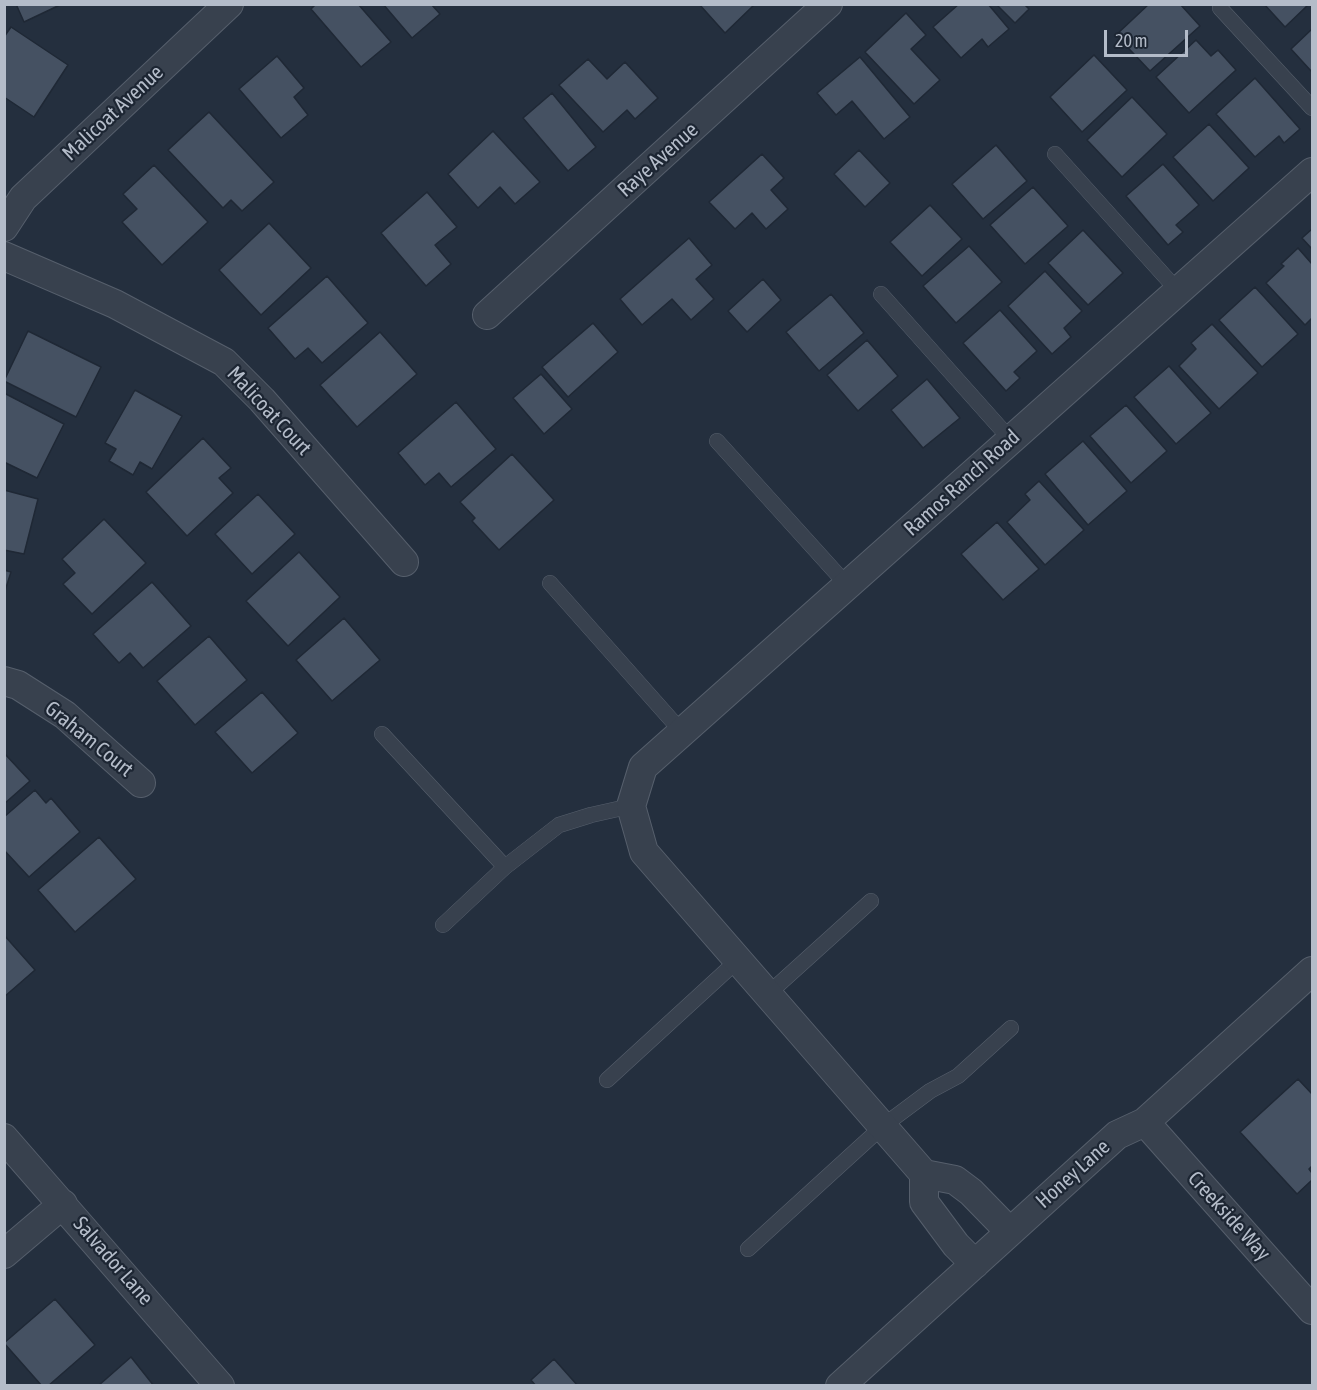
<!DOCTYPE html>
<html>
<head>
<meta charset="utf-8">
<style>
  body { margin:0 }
  #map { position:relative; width:1317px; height:1390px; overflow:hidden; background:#242f3e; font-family:"Asap Condensed",sans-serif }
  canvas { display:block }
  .frame { position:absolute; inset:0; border:6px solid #b4bcc9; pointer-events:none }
  .scale { position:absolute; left:1104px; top:30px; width:84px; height:27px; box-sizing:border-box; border:3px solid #b4bcc9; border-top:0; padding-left:8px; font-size:18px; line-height:21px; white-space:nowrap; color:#b4bcc9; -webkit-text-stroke:4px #1d2633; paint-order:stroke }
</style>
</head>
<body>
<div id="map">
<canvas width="1317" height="1390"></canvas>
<div class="frame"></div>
<div class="scale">20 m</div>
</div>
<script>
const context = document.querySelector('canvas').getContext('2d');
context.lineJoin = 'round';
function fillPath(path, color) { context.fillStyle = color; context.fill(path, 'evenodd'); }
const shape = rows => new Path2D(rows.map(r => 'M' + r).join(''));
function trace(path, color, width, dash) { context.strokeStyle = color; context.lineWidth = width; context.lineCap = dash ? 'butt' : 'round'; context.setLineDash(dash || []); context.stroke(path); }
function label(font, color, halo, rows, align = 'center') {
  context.font = font + ' "Asap Condensed",sans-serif'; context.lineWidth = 4.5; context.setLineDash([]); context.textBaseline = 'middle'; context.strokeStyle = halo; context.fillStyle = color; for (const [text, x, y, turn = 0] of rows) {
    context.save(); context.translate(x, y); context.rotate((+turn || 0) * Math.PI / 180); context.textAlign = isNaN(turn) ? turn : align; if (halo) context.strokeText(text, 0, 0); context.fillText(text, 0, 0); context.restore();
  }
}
const building = shape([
  [16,4,62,4,24,22,16,4],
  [316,4,358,4,391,42,361,67,311,9,316,4],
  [383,4,431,4,440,14,412,38,383,4],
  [699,4,755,4,725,33,699,4],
  [959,4,988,4,1009,29,988,47,982,39,961,58,933,27,959,4],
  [996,4,1024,4,1029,9,1015,23,996,4],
  [1149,4,1180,4,1200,26,1150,71,1116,35,1149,4],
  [1264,4,1309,4,1285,27,1264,4],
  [906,13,926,35,911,49,940,80,914,104,865,52,906,13],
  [11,27,68,65,34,117,4,97,4,37,11,27],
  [1312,29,1312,72,1291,49,1312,29],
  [1196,40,1211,56,1218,50,1236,70,1189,113,1156,77,1196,40],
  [1094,55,1127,90,1082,132,1050,97,1094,55],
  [277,56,304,88,294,97,308,115,281,138,239,89,277,56],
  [860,57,910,117,884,139,852,101,836,115,817,93,860,57],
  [588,59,607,79,625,62,658,98,635,119,627,110,603,132,559,85,588,59],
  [1255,78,1300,129,1284,143,1279,136,1255,157,1216,114,1255,78],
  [552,93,596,147,568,171,523,118,552,93],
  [1132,97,1167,134,1122,177,1087,140,1132,97],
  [209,112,274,182,242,211,231,200,223,208,168,150,209,112],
  [1209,124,1249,168,1213,201,1173,157,1209,124],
  [493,131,540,182,515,204,500,187,478,208,448,174,493,131],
  [996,145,1027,181,983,219,952,184,996,145],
  [859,150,890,183,865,207,834,174,859,150],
  [762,154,784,178,771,190,788,209,766,229,752,213,735,229,709,202,762,154],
  [1163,164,1199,205,1176,225,1183,232,1168,245,1126,196,1163,164],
  [154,165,208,222,162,265,122,222,137,209,123,194,154,165],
  [1033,187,1068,226,1025,264,990,225,1033,187],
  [427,192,457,227,435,245,451,264,426,286,381,233,427,192],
  [930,205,962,239,922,276,890,242,930,205],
  [269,223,311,268,261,315,219,270,269,223],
  [1312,229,1312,249,1302,238,1312,229],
  [1083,230,1123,273,1088,305,1048,263,1083,230],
  [689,238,712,265,696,279,714,299,691,320,672,299,642,325,620,299,689,238],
  [969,246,1002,282,956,323,923,286,969,246],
  [1298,248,1312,264,1312,318,1305,325,1266,283,1284,266,1281,264,1298,248],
  [1045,271,1082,311,1064,328,1071,337,1052,354,1008,306,1045,271],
  [327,276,368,323,322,363,308,348,295,359,268,328,327,276],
  [763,279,781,300,747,332,728,311,763,279],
  [1255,287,1298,334,1262,367,1219,320,1255,287],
  [831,294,864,333,819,371,786,332,831,294],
  [1000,310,1037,351,1014,372,1020,378,1006,391,963,343,1000,310],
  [593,323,618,352,568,397,542,367,593,323],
  [1212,324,1258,373,1219,409,1179,366,1196,349,1191,343,1212,324],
  [28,331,101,367,76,417,4,381,28,331],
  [380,332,417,374,357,427,320,385,380,332],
  [867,340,898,376,858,411,827,375,867,340],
  [1169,366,1211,413,1176,444,1134,397,1169,366],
  [541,374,572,409,544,434,513,398,541,374],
  [927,379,960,418,923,448,891,410,927,379],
  [135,390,182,416,152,469,140,462,133,475,109,461,116,449,105,443,135,390],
  [4,393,64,424,37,478,4,462,4,393],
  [456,402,496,449,451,487,439,473,425,485,398,453,456,402],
  [1126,405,1167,451,1131,483,1090,436,1126,405],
  [203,438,231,468,219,478,233,493,187,536,146,492,203,438],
  [1083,441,1127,491,1088,525,1045,474,1083,441],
  [512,454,554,500,499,550,472,521,475,518,460,502,512,454],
  [1039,481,1084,530,1045,565,1007,522,1030,500,1025,494,1039,481],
  [4,490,38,499,24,554,4,550,4,490],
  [258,494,295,534,252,574,215,534,258,494],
  [104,519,146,563,92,614,63,584,75,573,62,559,104,519],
  [997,522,1039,569,1003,600,961,554,997,522],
  [299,552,340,597,288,646,246,601,299,552],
  [4,570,11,572,4,594,4,570],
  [152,582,191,626,143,668,130,653,119,663,93,634,152,582],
  [344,618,380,660,332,701,296,660,344,618],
  [209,636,247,680,195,725,157,681,209,636],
  [262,692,298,733,252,773,215,732,262,692],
  [4,753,30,781,4,804,4,753],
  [35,790,46,803,51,798,80,832,29,877,4,850,4,817,35,790],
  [99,837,136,879,75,932,38,890,99,837],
  [4,935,35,970,4,997,4,935],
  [1298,1079,1312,1094,1312,1166,1309,1169,1312,1173,1312,1180,1297,1194,1240,1132,1298,1079],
  [55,1299,95,1345,48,1386,42,1386,4,1343,55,1299],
  [131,1357,154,1386,98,1386,131,1357],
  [554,1359,578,1386,536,1386,531,1380,554,1359]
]);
const service = shape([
  [1220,8,1312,108],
  [1055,154,1178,291],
  [881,294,1011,440],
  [717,441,847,585],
  [550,583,682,732],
  [382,734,505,867],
  [443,925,505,867,559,825,591,815,631,806],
  [768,994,871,901],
  [607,1080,738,960],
  [748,1249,883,1126,930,1091,958,1076,1011,1028]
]);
const minor = shape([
  [4,227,23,198,229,4],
  [4,256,115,304,224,362,262,400,404,562],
  [487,315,828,4],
  [4,681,18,685,65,715,141,783],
  [1145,1122,1312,1310],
  [4,1138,220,1386],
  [924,1174,924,1202,956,1245,975,1264],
  [1010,1232,971,1192,955,1180,924,1174,644,852,631,806,643,767,1312,172],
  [4,1254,63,1204],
  [840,1386,1117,1135,1145,1122,1312,971]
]);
const streetNames = [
  ["Malicoat Avenue",113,113,-43],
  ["Raye Avenue",658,160,-42],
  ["Malicoat Court",269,411,47],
  ["Ramos Ranch Road",962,483,-42],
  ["Graham Court",89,739,39],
  ["Honey Lane",1073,1174,-42],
  ["Creekside Way",1229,1216,48],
  ["Salvador Lane",113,1261,49]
];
fillPath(building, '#455162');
trace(building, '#1f2835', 1.5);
trace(service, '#565f6c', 16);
trace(minor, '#565f6c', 30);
trace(service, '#38414e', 15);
trace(minor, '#38414e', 28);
label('21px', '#b4bcc9', '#1d2633', streetNames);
</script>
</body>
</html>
